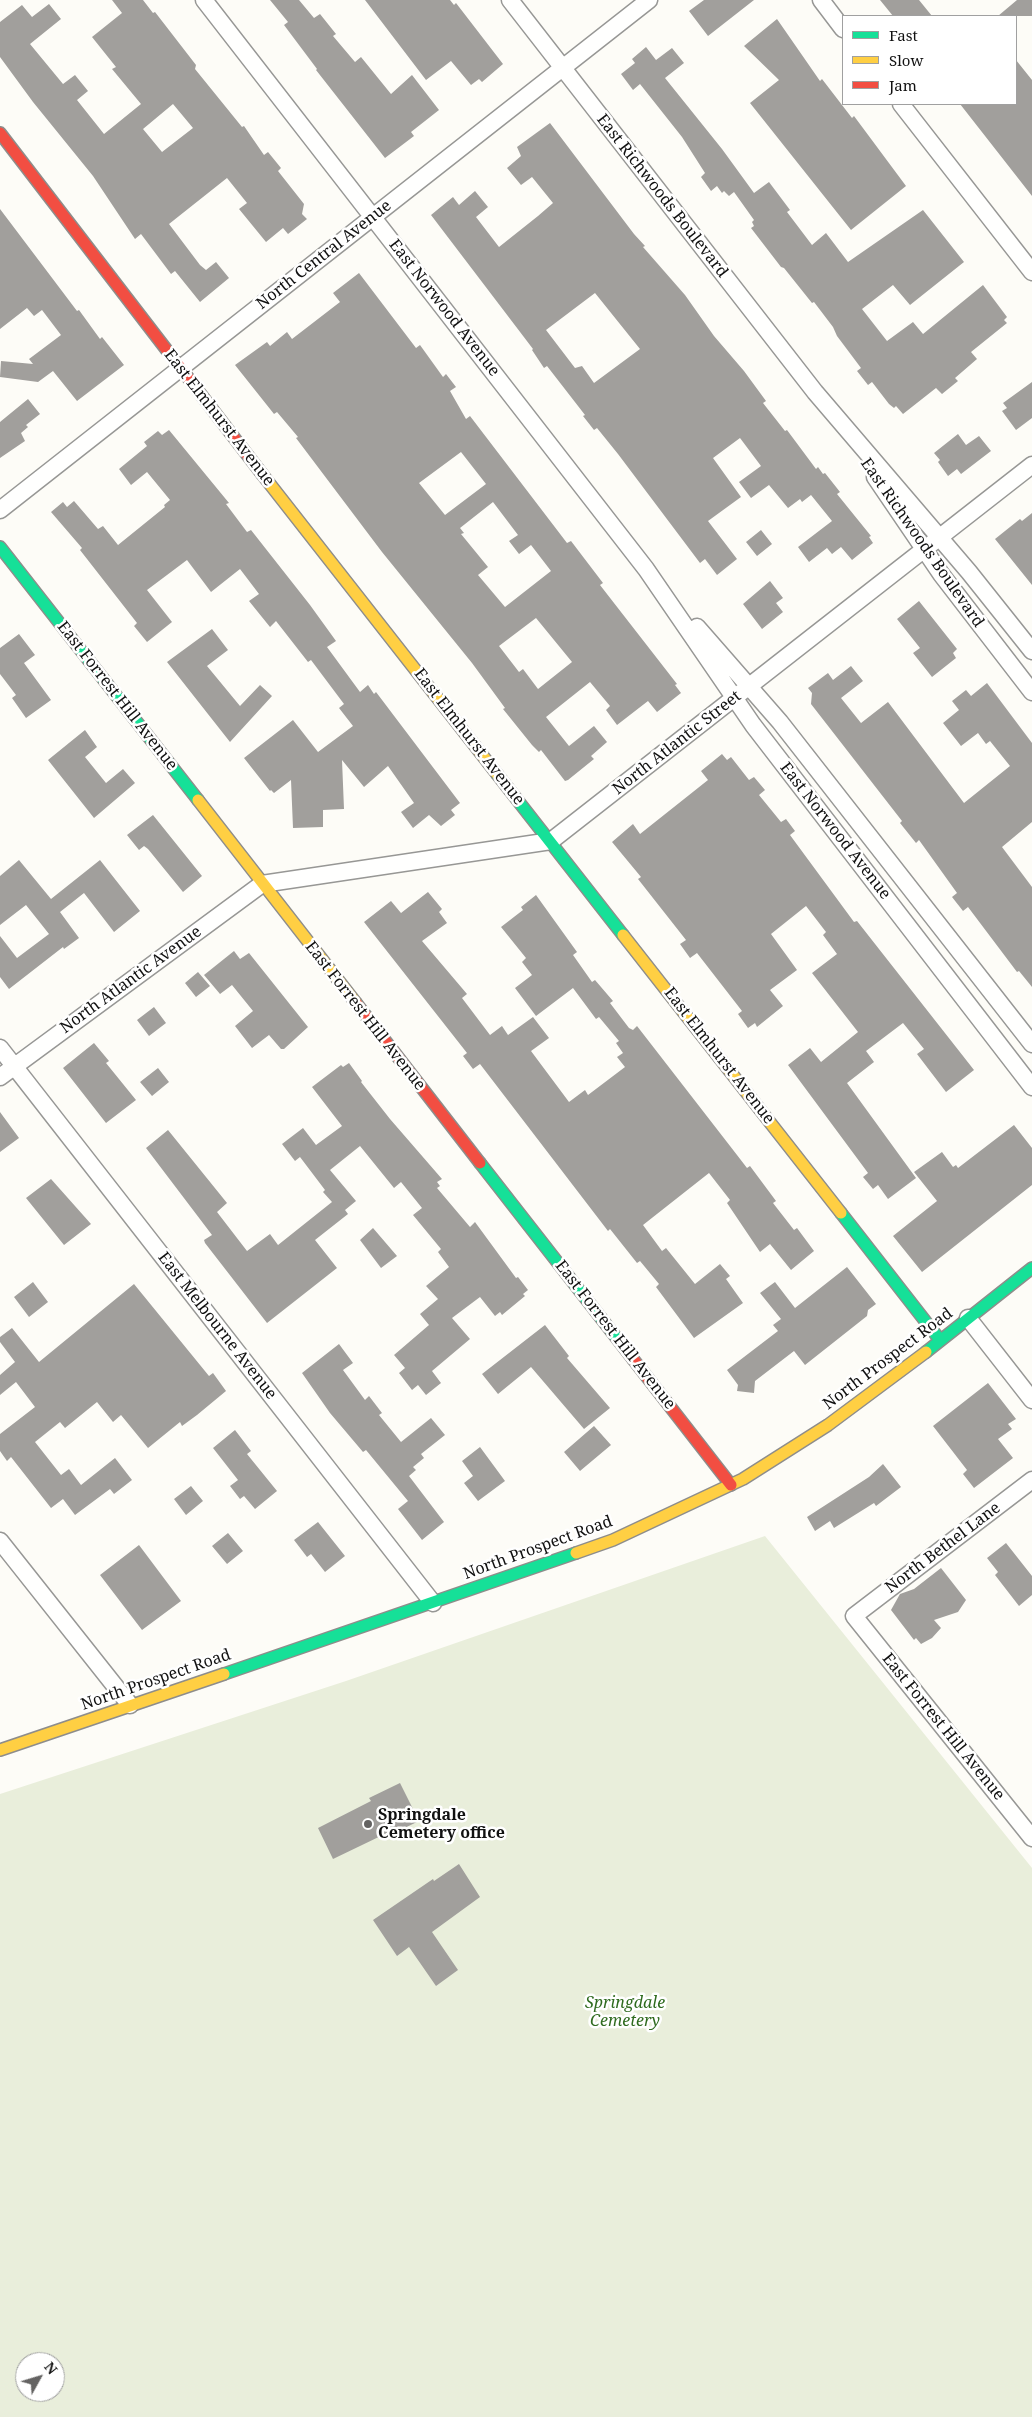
<!DOCTYPE html>
<html>
<head>
<meta charset="utf-8">
<style>
  body { margin:0 }
  #map { position:relative; width:1032px; height:2417px; overflow:hidden; background:#fdfcf7; font-family:"Noto Serif",serif }
  canvas { display:block }
  .legend { position:absolute; left:842px; top:15px; width:175px; height:90px; box-sizing:border-box; background:#fff; border:1px solid #a0a0a0; margin:0; padding:6px 9px; list-style:none; font-size:15px; color:#111 }
  .legend li { display:flex; align-items:center; gap:10px; height:25px }
  .legend b { width:25px; border:1px solid #a0a0a0 }
  .north { position:absolute; left:15px; top:2352px; width:50px; height:50px; box-sizing:border-box; background:#fff; border:1px solid #a0a0a0; border-radius:50%; rotate:51deg; font-size:14px; font-weight:700; line-height:20px; text-align:center; color:#111 }
  .north::after { content:''; display:block; margin:auto; width:18px; height:22px; background:#646362; clip-path:polygon(50% 0,100% 100%,50% 72%,0 100%) }
</style>
</head>
<body>
<div id="map">
<canvas width="1032" height="2417"></canvas>
<ul class="legend">
<li><b style="height:6px;background:#16e098"></b>Fast</li>
<li><b style="height:6px;background:#ffcf43"></b>Slow</li>
<li><b style="height:6px;background:#f24e42"></b>Jam</li>
</ul>
<div class="north">N</div>
</div>
<script>
const context = document.querySelector('canvas').getContext('2d');
context.lineJoin = 'round';
function fillPath(path, color) { context.fillStyle = color; context.fill(path, 'evenodd'); }
const shape = rows => new Path2D(rows.map(r => 'M' + r).join(''));
function trace(path, color, width, dash) { context.strokeStyle = color; context.lineWidth = width; context.lineCap = dash ? 'butt' : 'round'; context.setLineDash(dash || []); context.stroke(path); }
function label(font, color, halo, rows, align = 'center') {
  context.font = font + ' "Noto Serif",serif'; context.lineWidth = 5; context.setLineDash([]); context.textBaseline = 'middle'; context.strokeStyle = halo; context.fillStyle = color; for (const [text, x, y, turn = 0] of rows) {
    context.save(); context.translate(x, y); context.rotate((+turn || 0) * Math.PI / 180); context.textAlign = isNaN(turn) ? turn : align; if (halo) context.strokeText(text, 0, 0); context.fillText(text, 0, 0); context.restore();
  }
}
const cemetery = shape([
  [765,1536,1032,1868,1032,2417,0,2417,0,1794,346,1681],
  [25,2362,55,2362,55,2392,25,2392]
]);
const building = shape([
  [112,0,143,0,153,13,155,12,196,65,195,69,242,127,244,126,264,155,268,152,281,168,278,171,304,204,302,214,307,219,288,234,283,228,266,242,239,209,247,203,227,178,169,224,200,265,206,270,216,262,229,278,200,302,175,271,171,274,141,234,135,239,93,176,33,102,0,57,0,22,22,5,32,17,49,4,61,19,30,44,63,84,75,75,88,91,77,100,104,134,141,104,112,69,116,67,92,37,122,13],
  [173,104,193,128,162,152,143,129],
  [270,0,299,0,314,18,320,14,336,34,333,36,355,62,361,57,391,94,412,75,439,110,411,132,414,136,385,158,316,70,317,69,284,25,288,22],
  [365,0,450,0,454,5,456,3,503,64,482,82,479,79,471,85,451,61,426,80],
  [704,0,754,0,708,36,689,11],
  [880,0,919,0,932,16,893,16],
  [1017,0,1032,0,1032,16,998,16],
  [777,19,820,81,822,79,852,118,854,116,906,186,851,230,750,103,779,80,744,46],
  [646,47,656,60,672,48,684,63,665,78,722,149,754,193,769,182,790,210,787,212,812,245,826,233,848,262,923,210,964,262,910,305,893,285,862,309,887,341,913,322,923,334,983,285,1007,317,1004,320,1007,323,971,352,977,359,955,378,958,381,942,394,936,388,903,414,896,406,894,408,889,404,872,382,868,385,857,371,861,368,837,336,833,327,814,302,812,303,784,268,781,267,751,228,754,226,752,222,754,220,734,192,729,196,724,191,722,193,717,186,711,191,701,177,705,173,682,137,640,84,633,90,621,74,635,63,632,59],
  [1016,60,1032,80,1032,196,960,104,1016,104],
  [550,123,634,234,645,246,643,247,685,295,714,336,744,371,766,401,763,403,785,431,787,430,816,469,818,467,823,474,825,473,840,492,837,494,871,536,869,537,873,543,852,560,841,547,832,554,827,548,809,562,798,547,832,521,811,495,802,502,800,499,788,508,769,485,751,498,739,482,761,466,740,438,713,458,741,497,708,521,737,559,717,575,705,559,700,563,618,454,597,428,594,430,583,416,585,415,547,366,544,368,532,350,533,349,431,215,453,197,459,205,475,191,488,207,476,217,499,247,538,216,553,203,532,177,521,185,507,168,521,156,517,147],
  [595,293,640,349,594,383,582,366,575,368,546,330],
  [0,209,77,311,79,310,100,339,102,337,124,365,77,401,53,371,38,382,0,377,1,361,33,364,29,359,61,335,42,310,34,316,27,308,0,329],
  [359,273,416,348,420,345,443,377,446,374,456,387,450,391,466,419,470,416,567,543,571,541,603,583,600,585,677,684,675,685,681,693,657,712,648,701,617,725,606,710,610,706,590,682,546,717,569,746,594,726,607,742,591,756,594,759,568,780,565,781,541,750,539,752,532,745,503,709,505,708,472,663,382,552,296,438,298,437,277,412,274,414,235,365,267,342,270,346,287,332,292,339,340,302,333,293],
  [461,452,486,484,445,515,419,483],
  [493,502,518,535,509,541,519,554,531,545,551,571,505,607,478,575,488,567,461,534,464,533,460,528],
  [536,618,572,662,538,689,523,669,519,672,499,646],
  [1032,382,1032,418,1016,430,1002,411,1007,408,1003,403],
  [28,399,40,414,26,425,28,427,21,433,25,441,0,458,0,422],
  [169,430,229,503,226,504,247,532,251,530,310,605,336,641,327,647,360,692,368,685,374,694,376,692,460,803,451,810,455,815,441,826,429,815,413,828,401,812,414,803,388,766,364,787,342,760,344,809,323,810,323,827,293,828,291,780,274,793,271,790,270,791,244,758,293,720,318,752,353,726,339,708,344,704,311,660,308,662,276,621,270,627,249,601,259,594,240,569,211,592,187,560,147,590,172,622,147,642,134,626,137,623,80,550,82,548,51,512,63,502,67,507,74,501,98,529,103,526,118,545,165,507,164,505,170,500,147,472,131,485,119,469,147,446,144,442,158,431,162,435],
  [958,434,966,445,979,436,991,451,961,474,957,469,948,476,938,462,940,460,934,453],
  [1032,513,1032,585,995,539,1020,519,1022,521],
  [761,530,772,544,757,556,746,542],
  [770,581,783,598,776,603,783,612,762,629,743,604],
  [919,601,957,649,953,653,956,658,932,677,913,653,920,648,897,619],
  [212,629,228,650,207,666,240,706,260,685,272,696,230,742,167,662],
  [19,634,35,655,24,663,51,700,26,718,12,698,16,695,0,674,0,648],
  [851,666,863,681,841,698,861,723,888,702,964,803,1010,766,990,741,986,744,978,733,961,746,943,723,959,710,952,701,966,690,971,696,987,683,1032,743,1032,822,1002,847,1032,887,1032,987,1019,971,1017,972,968,907,963,911,952,897,957,893,919,840,916,843,900,823,902,821,811,704,812,693,808,688,828,673,833,680],
  [85,730,97,747,85,757,106,783,123,769,135,783,94,818,48,760],
  [722,754,727,760,731,757,749,780,754,777,765,790,759,795,781,822,786,819,795,831,790,835,854,922,857,921,974,1070,946,1092,917,1054,924,1049,903,1023,866,1051,874,1062,847,1083,916,1178,888,1199,878,1185,873,1189,863,1177,868,1173,788,1065,810,1048,821,1062,858,1032,812,973,837,954,823,935,826,932,806,906,771,934,797,970,770,990,783,1006,757,1027,755,1023,748,1028,738,1014,742,1011,697,953,690,958,680,944,686,940,638,879,641,877,612,842,633,824,640,834,708,780,701,771],
  [153,815,202,876,183,892,148,849,144,846,139,850,127,835],
  [19,860,51,899,100,860,140,911,114,932,84,893,60,912,79,938,64,949,63,947,9,989,0,977,0,936,17,958,49,934,26,905,0,925,0,876],
  [428,892,442,909,439,912,447,923,422,941,467,994,462,998,490,1035,502,1026,508,1035,533,1017,549,1038,531,1051,569,1102,585,1090,588,1095,625,1067,617,1057,623,1053,616,1043,619,1041,599,1017,596,1019,573,988,536,1016,515,988,532,975,522,962,526,958,501,927,523,910,521,907,536,895,577,952,573,955,592,982,595,980,613,1001,610,1003,629,1028,633,1030,637,1026,737,1155,747,1168,750,1166,776,1201,773,1203,794,1230,797,1228,814,1251,791,1270,770,1244,760,1252,727,1203,730,1200,709,1173,643,1225,662,1251,666,1248,695,1284,720,1264,730,1276,726,1279,743,1303,694,1338,656,1287,659,1284,640,1261,637,1263,610,1229,608,1231,480,1064,473,1069,463,1056,467,1053,364,922,391,901,401,913],
  [234,951,240,959,249,953,308,1027,284,1049,281,1049,269,1035,252,1048,235,1026,253,1011,232,985,220,994,204,975],
  [198,972,210,986,196,997,185,983],
  [154,1007,166,1023,149,1036,137,1020],
  [94,1043,109,1061,106,1063,136,1100,106,1123,63,1068],
  [349,1063,362,1081,361,1082,390,1119,442,1179,437,1182,440,1186,437,1188,470,1227,475,1222,516,1278,518,1277,528,1290,523,1294,525,1296,502,1315,500,1312,495,1316,480,1297,452,1318,470,1339,432,1371,441,1383,426,1395,418,1385,412,1390,399,1373,405,1368,394,1355,429,1325,420,1314,438,1299,426,1286,449,1267,438,1252,441,1249,413,1215,422,1208,401,1182,394,1188,360,1146,330,1170,356,1201,345,1210,348,1214,315,1240,337,1268,267,1323,205,1243,204,1240,212,1235,146,1148,168,1130,227,1203,217,1212,247,1251,270,1234,278,1245,332,1202,323,1192,325,1190,300,1157,295,1161,282,1144,303,1128,316,1145,342,1126,312,1087,341,1065,343,1067],
  [158,1068,169,1082,152,1096,140,1082],
  [0,1112,19,1138,0,1152],
  [1014,1125,1032,1148,1032,1185,922,1272,893,1236,937,1201,914,1172,942,1152,953,1167,956,1165,958,1168],
  [51,1179,91,1224,64,1245,26,1198],
  [373,1228,397,1256,381,1268,360,1240],
  [847,1267,876,1304,868,1310,867,1316,805,1365,794,1351,755,1381,754,1393,737,1391,738,1385,727,1370,778,1331,773,1325,781,1319,760,1293,775,1282,795,1308],
  [33,1282,48,1302,29,1317,14,1297],
  [134,1284,209,1376,213,1373,226,1391,197,1415,182,1426,180,1422,148,1448,121,1415,113,1422,97,1402,65,1428,60,1422,35,1442,61,1475,69,1469,81,1485,115,1458,132,1480,114,1494,110,1489,75,1515,63,1499,51,1508,11,1457,7,1461,0,1451,0,1434,35,1407,16,1382,0,1395,0,1375,15,1362,0,1342,0,1337,12,1328,39,1362],
  [545,1325,569,1356,567,1358,610,1408,584,1429,531,1367,498,1394,482,1374],
  [339,1344,353,1363,343,1370,365,1400,369,1396,382,1413,379,1415,401,1442,431,1418,445,1435,421,1454,424,1458,413,1467,416,1470,409,1476,444,1522,422,1540,398,1509,408,1501,366,1450,363,1452,330,1413,302,1373],
  [988,1383,1016,1419,1008,1424,1012,1429,998,1439,1013,1458,974,1488,963,1474,967,1470,933,1426],
  [594,1426,611,1445,580,1471,564,1452],
  [235,1430,251,1451,247,1454,277,1491,255,1509,244,1496,240,1499,230,1486,238,1480,213,1448],
  [480,1447,505,1481,478,1501,464,1483,473,1476,462,1461],
  [883,1464,901,1487,876,1506,874,1503,834,1528,830,1521,815,1531,807,1517,869,1477],
  [191,1486,203,1501,186,1515,174,1499],
  [318,1522,345,1556,325,1572,311,1554,307,1557,294,1540],
  [228,1533,243,1551,227,1564,212,1546],
  [1006,1543,1032,1576,1032,1595,1019,1606,995,1575,998,1572,987,1558],
  [139,1545,181,1601,142,1630,100,1575],
  [941,1568,966,1600,958,1612,934,1620,941,1628,932,1638,921,1644,916,1638,914,1640,891,1610,900,1594,914,1589],
  [400,1783,419,1821,388,1836,387,1833,333,1859,318,1828,371,1801,369,1798],
  [459,1864,480,1897,432,1932,458,1970,436,1986,409,1947,397,1956,373,1920,433,1879,434,1881]
]);
const street = shape([
  [204,0,646,569,753,725,1032,1087],
  [510,0,815,392,969,572,1032,651],
  [821,0,843,29],
  [901,104,1032,272],
  [875,477,941,574,1032,692],
  [0,510,649,0],
  [697,627,780,722,1032,1044],
  [0,1048,433,1603],
  [0,1077,262,884,551,841,1032,465],
  [968,1318,1032,1400],
  [1032,1480,854,1616,1032,1838],
  [0,1541,130,1705]
]);
const fast = shape([
  [0,547,198,800],
  [497,774,623,935],
  [480,1163,633,1359],
  [841,1213,940,1340],
  [926,1352,1032,1268],
  [224,1674,576,1553]
]);
const slow = shape([
  [262,474,497,774],
  [198,800,356,1003],
  [623,935,841,1213],
  [576,1553,613,1540,743,1479,828,1425,926,1352],
  [0,1750,224,1674]
]);
const jam = shape([
  [0,133,262,474],
  [356,1003,480,1163],
  [633,1359,731,1485]
]);
const markers = [
  [368,1824,5,"#646362"]
];
const streetNames = [
  ["East Richwoods Boulevard",662,196,52],
  ["North Central Avenue",324,255,-38],
  ["East Norwood Avenue",444,308,52],
  ["East Elmhurst Avenue",219,418,52],
  ["East Richwoods Boulevard",922,543,55],
  ["East Forrest Hill Avenue",117,696,52],
  ["East Elmhurst Avenue",469,737,52],
  ["North Atlantic Street",677,743,-38],
  ["East Norwood Avenue",835,831,52],
  ["North Atlantic Avenue",131,980,-36],
  ["East Forrest Hill Avenue",365,1016,52],
  ["East Elmhurst Avenue",719,1056,52],
  ["East Melbourne Avenue",217,1326,52],
  ["East Forrest Hill Avenue",615,1335,52],
  ["North Prospect Road",888,1359,-37],
  ["North Prospect Road",538,1548,-20],
  ["North Bethel Lane",943,1548,-37],
  ["North Prospect Road",156,1680,-19],
  ["East Forrest Hill Avenue",943,1727,51]
];
const poiNames = [
  ["Springdale",378,1815],
  ["Cemetery office",378,1833]
];
const parkNames = [
  ["Springdale",625,2003],
  ["Cemetery",625,2021]
];
fillPath(cemetery, '#e9eedb');
fillPath(building, '#a19f9c');
trace(street, '#979795', 19);
trace(fast, '#8e8d8b', 14);
trace(slow, '#8e8d8b', 14);
trace(jam, '#8e8d8b', 14);
trace(street, '#fffffe', 16);
trace(fast, '#16e098', 11);
trace(slow, '#ffcf43', 11);
trace(jam, '#f24e42', 11);
for (const [x, y, r, color] of markers) { const dot = new Path2D(); dot.arc(x, y, r, 0, 2 * Math.PI); context.fillStyle = color; context.fill(dot); trace(dot, '#fff', 2); }
label('16px', '#111', '#fff', streetNames);
label('bold 16px', '#111', '#fff', poiNames, 'left');
label('italic 16px', '#2f6b1f', '#fff', parkNames);
</script>
</body>
</html>
